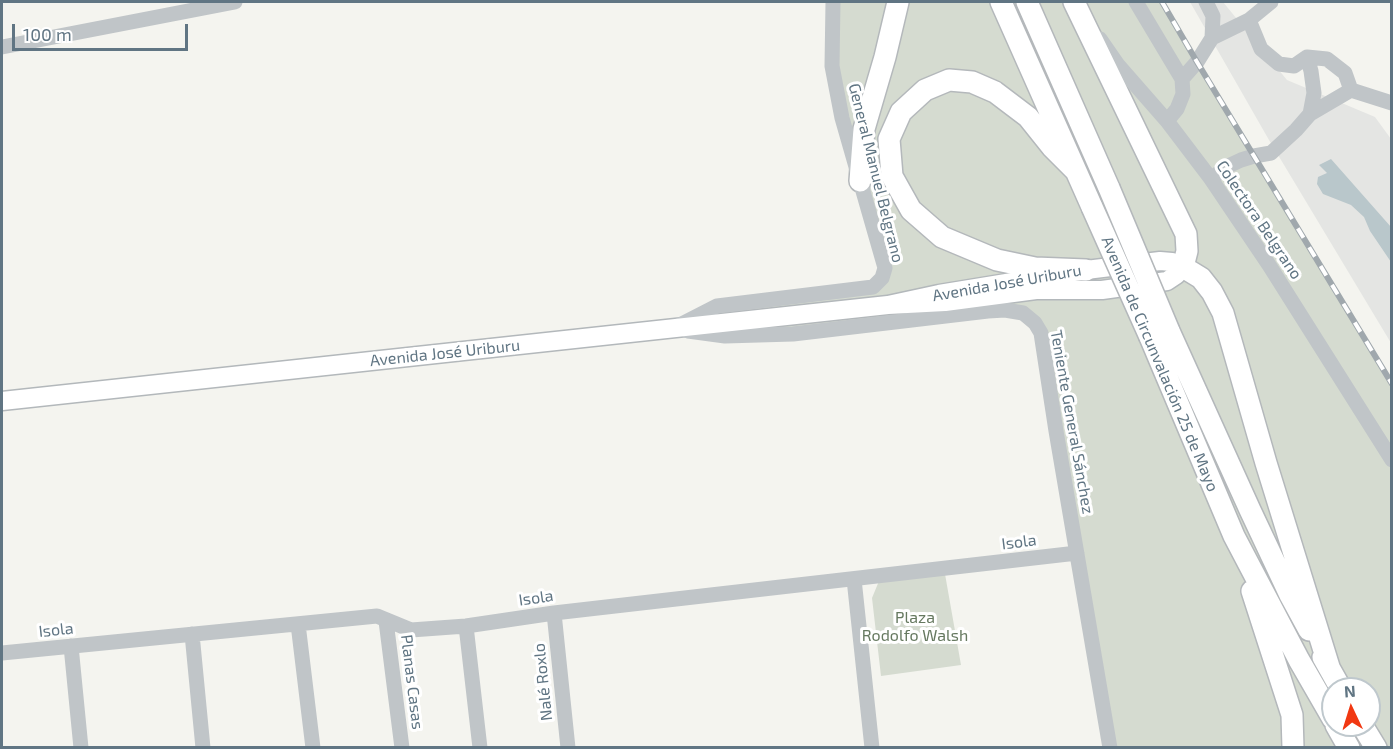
<!DOCTYPE html>
<html>
<head>
<meta charset="utf-8">
<style>
  body { margin:0 }
  #map { position:relative; width:1393px; height:749px; overflow:hidden; background:#f4f4ef; font-family:"Exo 2",sans-serif }
  canvas { display:block }
  .frame { position:absolute; inset:0; border:3px solid #607583; pointer-events:none }
  .north { position:absolute; left:1321px; top:677px; width:60px; height:60px; box-sizing:border-box; background:#fff; border:2px solid #bfc8cd; border-radius:50%; rotate:356deg; font-size:16px; font-weight:700; line-height:24px; text-align:center; color:#607583 }
  .north::after { content:''; display:block; margin:auto; width:21px; height:27px; background:#f13812; clip-path:polygon(50% 0,100% 100%,50% 72%,0 100%) }
  .scale { position:absolute; left:12px; top:24px; width:176px; height:27px; box-sizing:border-box; border:3px solid #607583; border-top:0; padding-left:8px; font-size:18px; line-height:21px; white-space:nowrap; color:#607583; -webkit-text-stroke:4px #fff; paint-order:stroke }
</style>
</head>
<body>
<div id="map">
<canvas width="1393" height="749"></canvas>
<div class="frame"></div>
<div class="north">N</div>
<div class="scale">100 m</div>
</div>
<script>
const context = document.querySelector('canvas').getContext('2d');
context.lineJoin = 'round';
function fillPath(path, color) { context.fillStyle = color; context.fill(path, 'evenodd'); }
const shape = rows => new Path2D(rows.map(r => 'M' + r).join(''));
function trace(path, color, width, dash) { context.strokeStyle = color; context.lineWidth = width; context.lineCap = dash ? 'butt' : 'round'; context.setLineDash(dash || []); context.stroke(path); }
function label(font, color, halo, rows, align = 'center') {
  context.font = font + ' "Exo 2",sans-serif'; context.lineWidth = 6; context.setLineDash([]); context.textBaseline = 'middle'; context.strokeStyle = halo; context.fillStyle = color; for (const [text, x, y, turn = 0] of rows) {
    context.save(); context.translate(x, y); context.rotate((+turn || 0) * Math.PI / 180); context.textAlign = isNaN(turn) ? turn : align; if (halo) context.strokeText(text, 0, 0); context.fillText(text, 0, 0); context.restore();
  }
}
const built = shape([
  [1190,2,1223,2,1287,80,1375,117,1391,139,1391,343,1269,140]
]);
const green = shape([
  [833,2,1162,2,1197,62,1391,384,1391,747,1110,747,1041,333,1023,313,793,334,673,329,717,306,873,287,882,278,842,118],
  [1333,689,1369,689,1369,725,1333,725],
  [945,574,961,665,881,676,872,598,879,581]
]);
const water = shape([
  [1331,159,1391,227,1391,262,1370,231,1364,217,1351,205,1323,194,1317,184,1318,177,1327,173,1319,165]
]);
const minor = shape([
  [1136,2,1182,79,1183,94,1177,109,1167,121],
  [1249,20,1261,49,1279,64,1294,66,1307,57,1327,59,1345,73,1351,90],
  [1212,38,1249,20,1271,2],
  [1100,39,1118,65,1167,121,1211,179,1269,265,1392,460],
  [2,47,235,2],
  [1307,57,1311,71,1314,93,1310,114],
  [1182,79,1197,62,1212,38,1213,16,1206,2],
  [1211,179,1226,167,1241,160,1254,156,1271,153,1296,130,1310,114,1351,90,1392,103],
  [678,326,717,306,873,287,882,278,885,268,842,118,832,66,833,2],
  [688,331,725,336,793,334,988,311,1005,310,1023,313,1035,323,1041,333,1056,431,1110,748],
  [854,579,872,748],
  [554,613,568,748],
  [386,621,402,748],
  [298,624,313,748],
  [466,626,480,748],
  [192,634,203,748],
  [71,646,81,748],
  [2,653,377,616,411,630,466,626,554,613,1077,553]
]);
const major = shape([
  [2,401,888,305,945,302,1036,290,1102,290,1167,281,1176,275,1183,267,1172,262,1160,261,1086,270,939,294,888,305]
]);
const highway = shape([
  [1001,2,1092,207],
  [1027,2,1109,188],
  [1074,2,1186,234,1187,251,1183,267,1201,278,1212,292,1223,313,1266,463,1330,670],
  [1075,170,1052,147,1028,117,995,92,972,82,949,80,925,90,901,112,889,139,892,176,911,210,942,237,997,260,1035,268,1086,270],
  [860,181,864,129,885,57,898,2],
  [1169,331,1250,510,1290,595,1309,630],
  [1150,337,1234,536,1299,660,1333,719],
  [1252,591,1292,715,1293,748],
  [1323,657,1341,689],
  [1336,725,1349,748],
  [1362,725,1376,748]
]);
const rail = shape([
  [1162,2,1197,62,1392,384]
]);
const highwayBridge = shape([
  [1109,188,1169,331],
  [1092,207,1150,337]
]);
const streetNames = [
  ["General Manuel Belgrano",876,173,76],
  ["Colectora Belgrano",1259,220,56],
  ["Avenida José Uriburu",1007,283,-10],
  ["Avenida José Uriburu",445,353,-6],
  ["Avenida de Circunvalación 25 de Mayo",1160,364,67],
  ["Teniente General Sánchez",1072,422,80],
  ["Isola",1019,542,-7],
  ["Isola",536,598,-8],
  ["Isola",56,630,-6],
  ["Planas Casas",412,682,83],
  ["Nalé Roxlo",543,682,-96]
];
const parkNames = [
  ["Plaza",915,618],
  ["Rodolfo Walsh",915,636]
];
fillPath(built, '#e4e5e3');
fillPath(green, '#d5dbd0');
fillPath(water, '#b9c7cb');
trace(major, '#b3b8bb', 21);
trace(highway, '#b4b8bb', 24);
trace(minor, '#c0c5c8', 15);
trace(major, '#fff', 18);
trace(highway, '#fff', 21);
trace(rail, '#a0a8ad', 6);
trace(rail, '#fff', 4, [11]);
trace(highwayBridge, '#b4b8bb', 24, []);
trace(highwayBridge, '#fff', 21);
label('16px', '#607583', '#fff', streetNames);
label('16px', '#667960', '#fff', parkNames);
</script>
</body>
</html>
